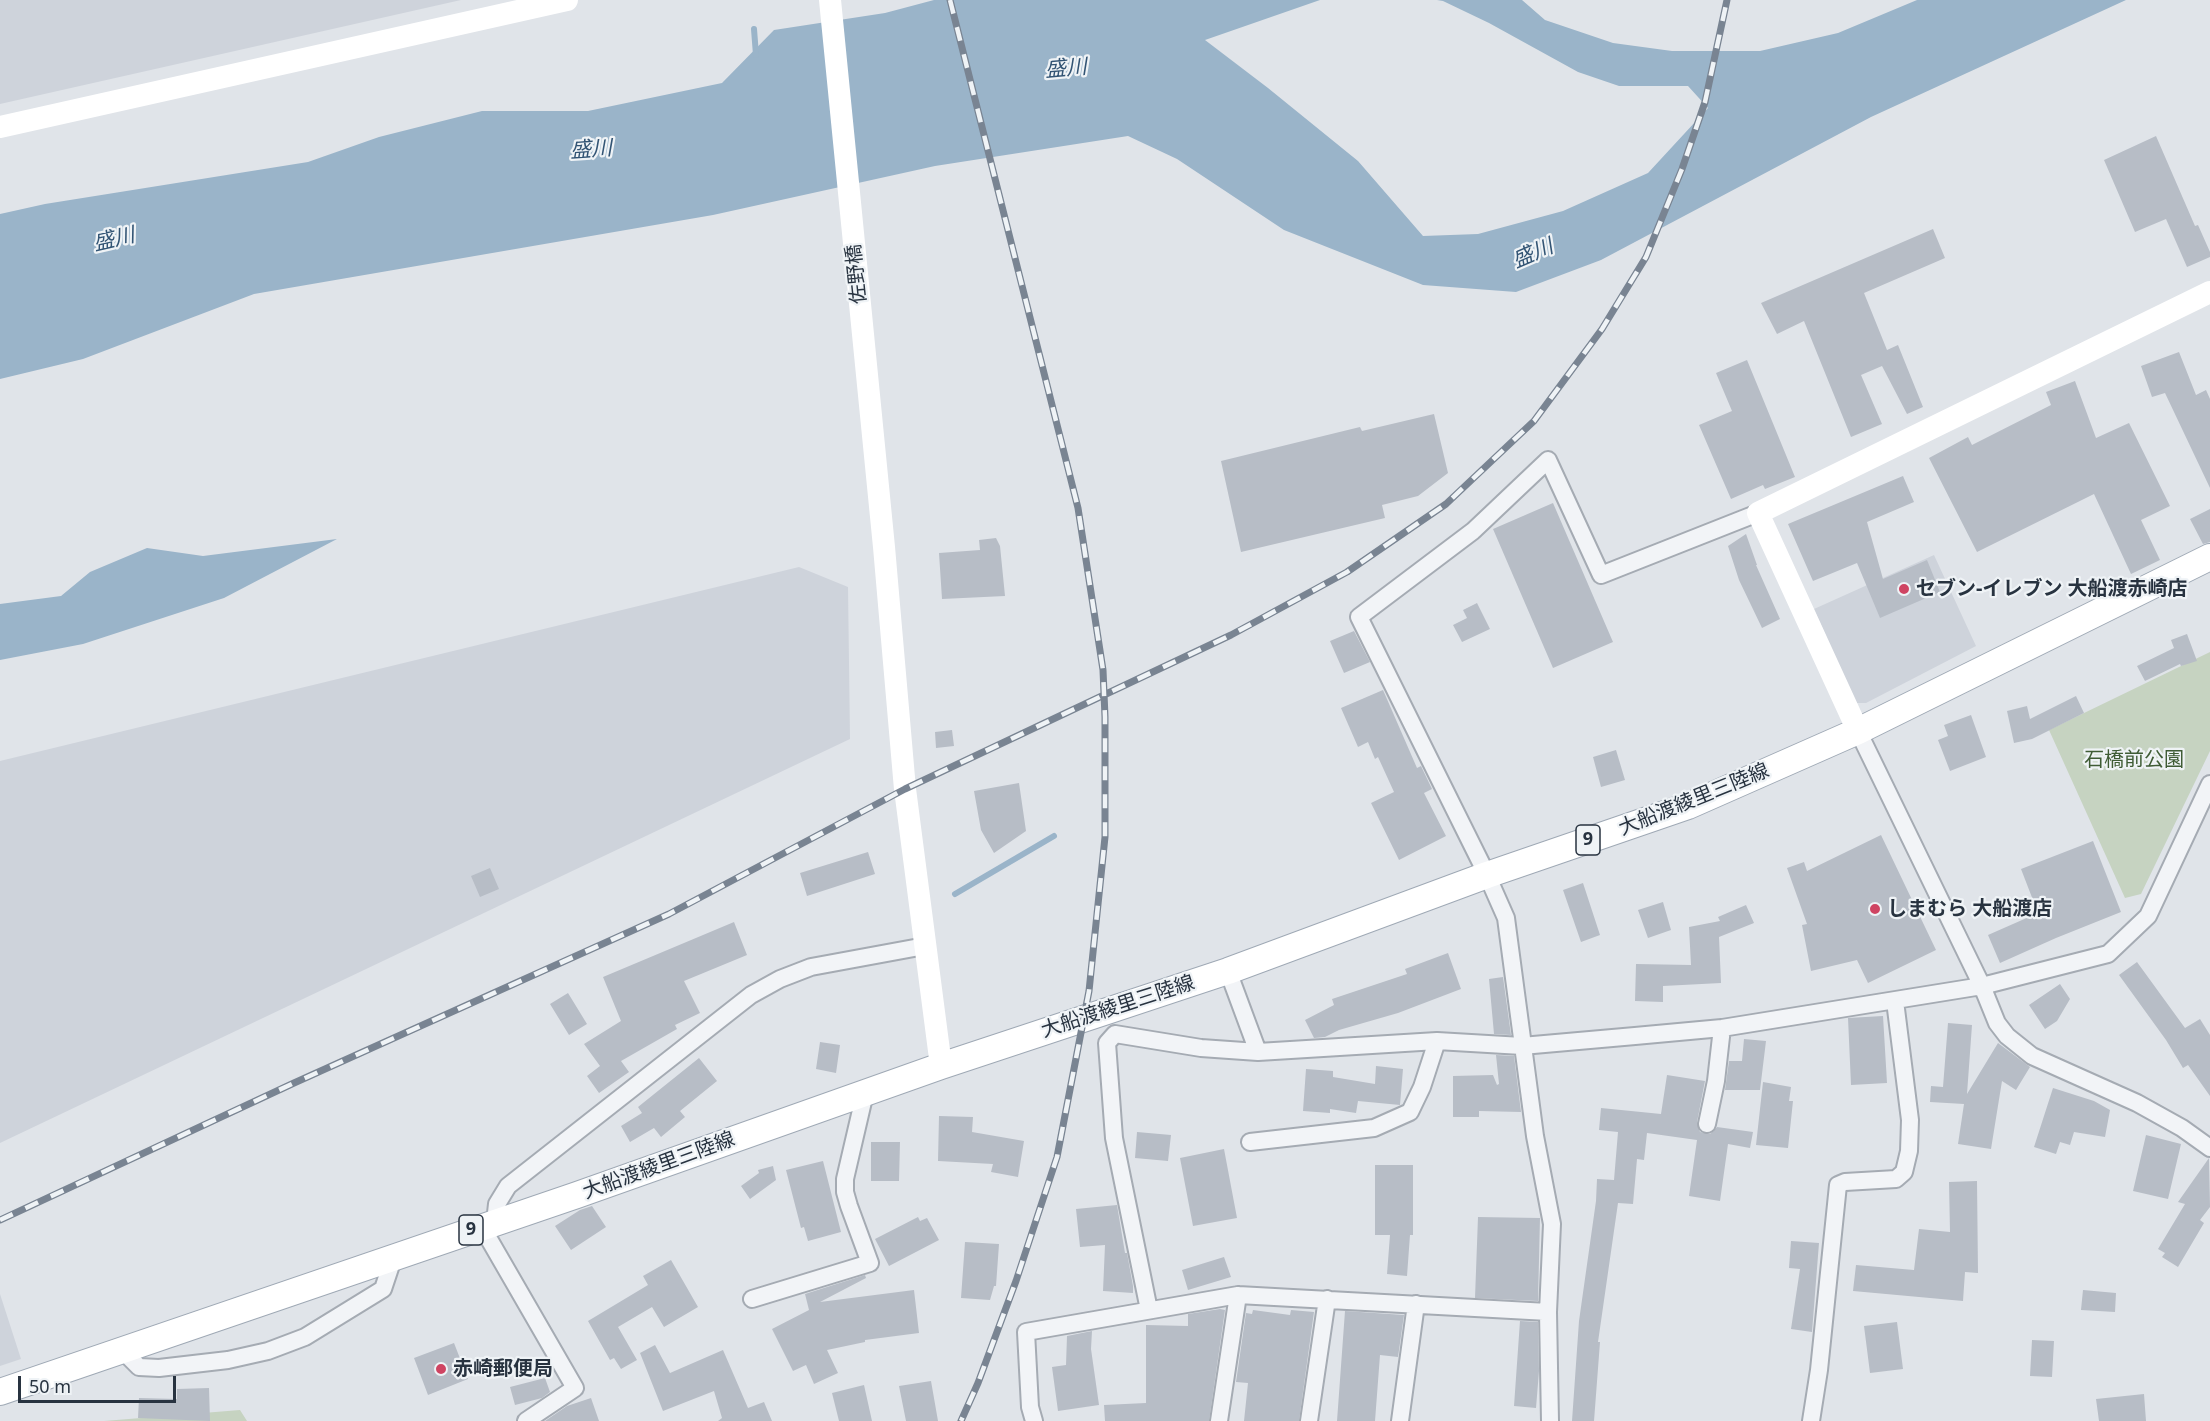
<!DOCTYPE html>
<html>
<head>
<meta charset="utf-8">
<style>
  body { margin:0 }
  #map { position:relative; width:2210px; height:1421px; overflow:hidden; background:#e0e4e9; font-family:"Noto Sans",sans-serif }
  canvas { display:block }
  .scale { position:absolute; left:18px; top:1376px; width:158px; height:27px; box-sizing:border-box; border:3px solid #283340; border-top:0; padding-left:8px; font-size:18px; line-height:21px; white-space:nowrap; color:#283340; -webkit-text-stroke:4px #eff3f6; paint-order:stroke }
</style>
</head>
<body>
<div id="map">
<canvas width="2210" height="1421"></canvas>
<div class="scale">50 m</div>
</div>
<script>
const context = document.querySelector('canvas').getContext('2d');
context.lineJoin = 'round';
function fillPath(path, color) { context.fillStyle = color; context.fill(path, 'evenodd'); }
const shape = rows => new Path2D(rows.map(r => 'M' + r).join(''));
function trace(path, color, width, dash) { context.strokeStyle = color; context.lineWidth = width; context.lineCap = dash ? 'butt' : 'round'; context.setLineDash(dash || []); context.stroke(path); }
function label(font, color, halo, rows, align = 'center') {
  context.font = font + ' "Noto Sans","Noto Sans JP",sans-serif'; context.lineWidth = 4.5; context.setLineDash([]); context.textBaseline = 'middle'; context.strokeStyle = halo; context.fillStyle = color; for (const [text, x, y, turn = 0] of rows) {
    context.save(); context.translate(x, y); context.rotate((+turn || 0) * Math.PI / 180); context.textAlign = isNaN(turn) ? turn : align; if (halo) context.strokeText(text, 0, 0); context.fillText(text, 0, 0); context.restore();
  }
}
const built = shape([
  [0,0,461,0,0,104],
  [1934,555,1976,646,1866,703,1855,703,1814,609],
  [799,567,848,587,850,739,0,1143,0,761],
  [0,1294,21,1359,0,1366]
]);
const green = shape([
  [2210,652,2210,751,2141,894,2125,898,2049,730],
  [240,1410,247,1421,104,1421]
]);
const water = shape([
  [934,0,1320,0,1205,40,1268,88,1358,161,1423,236,1478,234,1563,211,1648,173,1708,108,1688,86,1619,86,1578,72,1489,23,1443,1,1437,0,1522,0,1545,20,1613,43,1672,51,1760,51,1838,33,1917,0,2126,0,1871,117,1601,260,1516,292,1423,285,1284,230,1177,159,1128,136,935,166,713,215,254,294,83,359,0,379,0,214,45,204,308,162,379,137,482,111,588,111,722,83,774,30,885,13],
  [337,539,224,598,83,644,0,660,0,604,61,596,90,572,147,548,203,556]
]);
const stream = shape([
  [754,29,756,55],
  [955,894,1054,836]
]);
const building = shape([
  [2156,136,2195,226,2198,225,2210,252,2210,257,2187,267,2166,219,2135,232,2104,160],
  [1933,229,1945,258,1864,293,1887,350,1898,345,1923,407,1907,414,1882,366,1861,375,1882,424,1851,437,1804,321,1777,334,1761,303],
  [2179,352,2196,395,2206,390,2210,399,2210,488,2165,393,2152,397,2141,366],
  [1747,360,1795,477,1765,489,1763,485,1731,499,1699,425,1732,411,1716,373],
  [2075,381,2096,438,2129,423,2170,506,2141,520,2160,560,2131,574,2094,494,1977,552,1929,458,1968,437,1972,445,2051,405,2046,392],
  [1434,414,1448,473,1418,496,1382,505,1385,518,1241,552,1221,461,1360,427,1362,431],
  [1903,476,1914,502,1867,522,1883,579,1927,560,1940,592,1880,618,1857,563,1813,581,1788,524],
  [1553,503,1613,642,1553,668,1493,529],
  [2210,509,2210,542,2203,544,2190,519],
  [1746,534,1757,565,1756,565,1780,619,1762,628,1739,580,1728,546],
  [996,538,1000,546,1005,596,942,599,939,553,980,550,979,540],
  [1477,603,1490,629,1462,642,1453,625,1467,618,1463,610],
  [1354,631,1370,662,1344,673,1330,641],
  [2187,634,2197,661,2181,666,2180,664,2145,681,2137,666,2174,648,2171,640],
  [1383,690,1417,768,1421,766,1432,789,1424,793,1446,836,1399,860,1371,803,1394,792,1378,757,1375,759,1368,742,1358,747,1341,708],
  [2076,696,2084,713,2032,739,2014,743,2007,711,2027,706,2030,719],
  [1971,715,1986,757,1950,771,1938,740,1948,736,1944,725],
  [952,730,954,746,936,748,935,732],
  [1616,750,1625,780,1601,787,1593,757],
  [1019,783,1026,831,994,853,981,830,974,791],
  [1881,835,1936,950,1868,983,1857,960,1811,971,1802,925,1807,924,1787,868,1804,862,1807,871],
  [2093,841,2121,912,2056,938,2000,963,1988,935,2038,913,2021,869],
  [868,852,875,874,807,896,800,873],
  [490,868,499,889,480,897,471,876],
  [1583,883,1600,935,1581,942,1563,890],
  [1663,902,1671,930,1648,938,1638,910],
  [1746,905,1754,923,1719,937,1721,983,1663,986,1663,1002,1635,1001,1636,964,1691,965,1689,927,1720,921,1718,917],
  [734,922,747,955,684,981,700,1013,675,1025,677,1029,621,1061,629,1072,599,1093,587,1076,600,1066,584,1044,621,1021,603,977],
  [1448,953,1461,989,1398,1013,1339,1030,1325,1037,1314,1038,1305,1020,1334,1005,1332,999,1407,974,1405,969],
  [2137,962,2185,1028,2200,1019,2210,1035,2210,1096,2188,1065,2183,1068,2166,1040,2119,975],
  [1503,977,1511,1035,1494,1034,1489,979],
  [2060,984,2070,999,2057,1021,2045,1029,2029,1005],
  [568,993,587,1024,569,1035,550,1004],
  [1883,1016,1887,1083,1851,1085,1848,1018],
  [1948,1023,1972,1025,1967,1094,1998,1043,2030,1067,2016,1090,2002,1081,1991,1149,1958,1144,1964,1104,1930,1102,1931,1086,1943,1087],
  [1744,1039,1766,1041,1760,1090,1725,1090,1729,1061,1742,1061],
  [820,1042,840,1045,836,1073,816,1069],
  [1496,1055,1514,1056,1521,1112,1479,1111,1479,1117,1453,1117,1453,1076,1493,1075,1497,1085,1499,1084],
  [699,1058,717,1081,680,1111,685,1117,661,1137,654,1128,630,1142,621,1126,642,1113,638,1107],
  [1376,1066,1403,1069,1400,1105,1358,1101,1356,1113,1330,1109,1330,1113,1303,1111,1306,1069,1333,1071,1333,1077,1375,1084],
  [1667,1075,1705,1081,1697,1122,1700,1132,1710,1134,1717,1127,1753,1132,1750,1148,1728,1144,1720,1201,1689,1196,1697,1140,1647,1133,1644,1160,1637,1159,1633,1204,1618,1203,1598,1342,1600,1342,1594,1421,1572,1421,1579,1321,1596,1201,1597,1179,1614,1180,1618,1132,1599,1130,1601,1108,1661,1114],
  [1763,1082,1791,1087,1789,1101,1793,1101,1788,1148,1756,1145],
  [2053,1088,2094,1101,2110,1110,2105,1137,2074,1132,2070,1145,2060,1142,2056,1154,2034,1147],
  [939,1116,973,1117,972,1132,1024,1141,1018,1177,991,1172,993,1164,938,1161],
  [1137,1132,1171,1135,1168,1161,1135,1158],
  [2146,1135,2181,1144,2168,1199,2133,1191],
  [871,1142,900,1142,899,1181,871,1181],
  [1224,1149,1237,1218,1193,1226,1180,1158],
  [2209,1158,2210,1207,2200,1220,2204,1223,2178,1267,2162,1257,2165,1253,2158,1249,2185,1204,2178,1202],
  [823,1161,841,1232,808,1241,804,1227,801,1228,786,1170],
  [1375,1165,1413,1165,1413,1235,1410,1235,1407,1276,1387,1274,1390,1235,1375,1235],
  [773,1166,776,1180,750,1199,741,1186,759,1173,758,1170],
  [1977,1181,1978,1273,1965,1272,1963,1301,1853,1291,1856,1265,1914,1270,1919,1229,1950,1232,1949,1182],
  [1117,1205,1125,1253,1127,1253,1133,1286,1133,1293,1103,1291,1105,1245,1080,1247,1076,1209],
  [592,1206,606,1227,571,1250,555,1226,580,1210],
  [918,1217,920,1221,927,1218,939,1240,889,1266,875,1239],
  [1478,1217,1540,1218,1538,1301,1475,1298],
  [1791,1241,1819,1243,1812,1332,1791,1329,1800,1269,1789,1268],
  [965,1242,999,1244,996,1286,994,1286,990,1300,961,1298],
  [1224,1257,1231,1277,1188,1290,1182,1270],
  [671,1260,698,1307,664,1327,652,1307,618,1327,637,1360,621,1369,614,1358,610,1360,588,1321,648,1285,643,1276],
  [865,1275,866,1278,820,1302,914,1290,919,1333,865,1340,865,1342,827,1350,838,1373,814,1384,806,1365,793,1371,772,1329,809,1310,805,1294],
  [2083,1290,2116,1293,2115,1312,2081,1310],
  [1220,1309,1225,1310,1209,1421,1105,1421,1104,1405,1146,1403,1146,1325,1188,1326,1188,1314],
  [1253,1310,1290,1315,1291,1310,1314,1312,1299,1421,1244,1421,1248,1383,1236,1382,1246,1313,1252,1314],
  [1345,1311,1404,1315,1398,1357,1380,1355,1375,1421,1337,1421],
  [1520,1321,1538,1322,1539,1371,1536,1408,1514,1406],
  [1897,1322,1903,1369,1870,1373,1864,1326],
  [1092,1331,1091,1349,1099,1405,1058,1411,1052,1367,1066,1365,1067,1336],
  [2032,1340,2054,1341,2052,1377,2030,1376],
  [454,1343,468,1379,428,1395,414,1358],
  [655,1345,670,1373,723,1350,748,1408,764,1402,772,1421,718,1421,722,1418,714,1391,663,1411,640,1353],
  [545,1378,550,1392,542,1398,515,1405,510,1387],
  [931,1381,938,1421,906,1421,899,1386],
  [864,1385,872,1421,839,1421,832,1393],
  [209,1388,210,1421,138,1418,139,1398,177,1399,177,1389],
  [2144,1394,2146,1421,2099,1421,2096,1399],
  [591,1398,599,1421,545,1421,567,1406]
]);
const street = shape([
  [1858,731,1982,986,1997,1023,2007,1036,2032,1056,2137,1103,2182,1128,2210,1148],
  [1228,971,1258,1052,1437,1041,1522,1046,1635,1036,1722,1028,1982,986,2108,954,2148,916,2210,784],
  [1707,1124,1716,1081,1722,1028],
  [1250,1142,1374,1128,1410,1112,1422,1087,1437,1041],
  [495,1222,497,1204,508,1186,751,995,780,979,811,967,925,946],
  [482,1227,575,1388,526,1421],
  [752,1299,870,1263,849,1206,845,1192,845,1179,865,1093],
  [1149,1310,1114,1138,1107,1043,1115,1034,1201,1048,1258,1052],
  [1548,1312,1550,1421],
  [122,1350,139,1367,159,1368,228,1360,268,1351,305,1337,383,1289,394,1256],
  [1034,1421,1030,1407,1026,1332,1238,1295,1548,1312,1552,1224,1535,1136,1506,918,1487,875,1359,617,1473,531,1548,460,1601,575,1758,513],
  [1219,1421,1238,1295],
  [1309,1421,1327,1299],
  [1400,1421,1416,1304],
  [1811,1421,1819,1370,1838,1185,1845,1182,1896,1179,1904,1172,1909,1151,1910,1120,1895,1001]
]);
const secondary = shape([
  [830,0,884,547,905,789,941,1066],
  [0,127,567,0],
  [1858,731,1758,513,2210,292]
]);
const primary = shape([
  [0,1392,577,1195,941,1066,1228,971,1487,875,1688,806,1858,731,2210,557]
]);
const rail = shape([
  [950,0,1078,508,1103,670,1105,717,1105,837,1089,991,1057,1157,1016,1281,978,1383,961,1421],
  [0,1220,294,1083,669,914,905,789,1231,635,1347,572,1446,504,1534,421,1602,329,1646,257,1682,169,1705,102,1727,0]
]);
const markers = [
  [1904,589,6,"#cf4462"],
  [1875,909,6,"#cf4462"],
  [441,1369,6,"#cf4462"]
];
const shields = [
  [1588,840,24],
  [471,1230,24]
];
const shieldNames = [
  ["9",1588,840],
  ["9",471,1230]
];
const streetNames = [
  ["佐野橋",857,274,-96],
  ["大船渡綾里三陸線",1694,800,-22],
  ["大船渡綾里三陸線",1118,1007,-18],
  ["大船渡綾里三陸線",659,1166,-20]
];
const poiNames = [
  ["セブン-イレブン 大船渡赤崎店",1916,589],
  ["しまむら 大船渡店",1887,909],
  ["赤崎郵便局",453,1369]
];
const parkNames = [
  ["石橋前公園",2134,760]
];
const waterNames = [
  ["盛川",1066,69,-5],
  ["盛川",591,150,-4],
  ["盛川",114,240,-13],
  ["盛川",1533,254,-23]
];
fillPath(built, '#ced3db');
fillPath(green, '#c6d3c1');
fillPath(water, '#9ab4c9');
trace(stream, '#9ab4c9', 6);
fillPath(building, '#b7bdc6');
trace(street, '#a5abb3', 20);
trace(primary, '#9fa9b5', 28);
trace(street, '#f2f4f7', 16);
trace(secondary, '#fff', 22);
trace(primary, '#fff', 26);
trace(rail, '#798492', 7);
trace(rail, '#eff3f6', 4.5, [14]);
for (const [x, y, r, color] of markers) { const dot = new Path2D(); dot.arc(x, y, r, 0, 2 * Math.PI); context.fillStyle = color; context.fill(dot); trace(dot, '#eff3f6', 2); }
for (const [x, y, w] of shields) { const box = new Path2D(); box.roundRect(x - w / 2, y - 15, w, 30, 4.5); context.fillStyle = '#eff3f6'; context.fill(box); trace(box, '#283340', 1.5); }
label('bold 18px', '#283340', null, shieldNames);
label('20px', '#283340', '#eff3f6', streetNames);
label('bold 20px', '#283340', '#eff3f6', poiNames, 'left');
label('20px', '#3f5c35', '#eff3f6', parkNames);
label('italic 21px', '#325474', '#eff3f6', waterNames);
</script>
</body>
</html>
